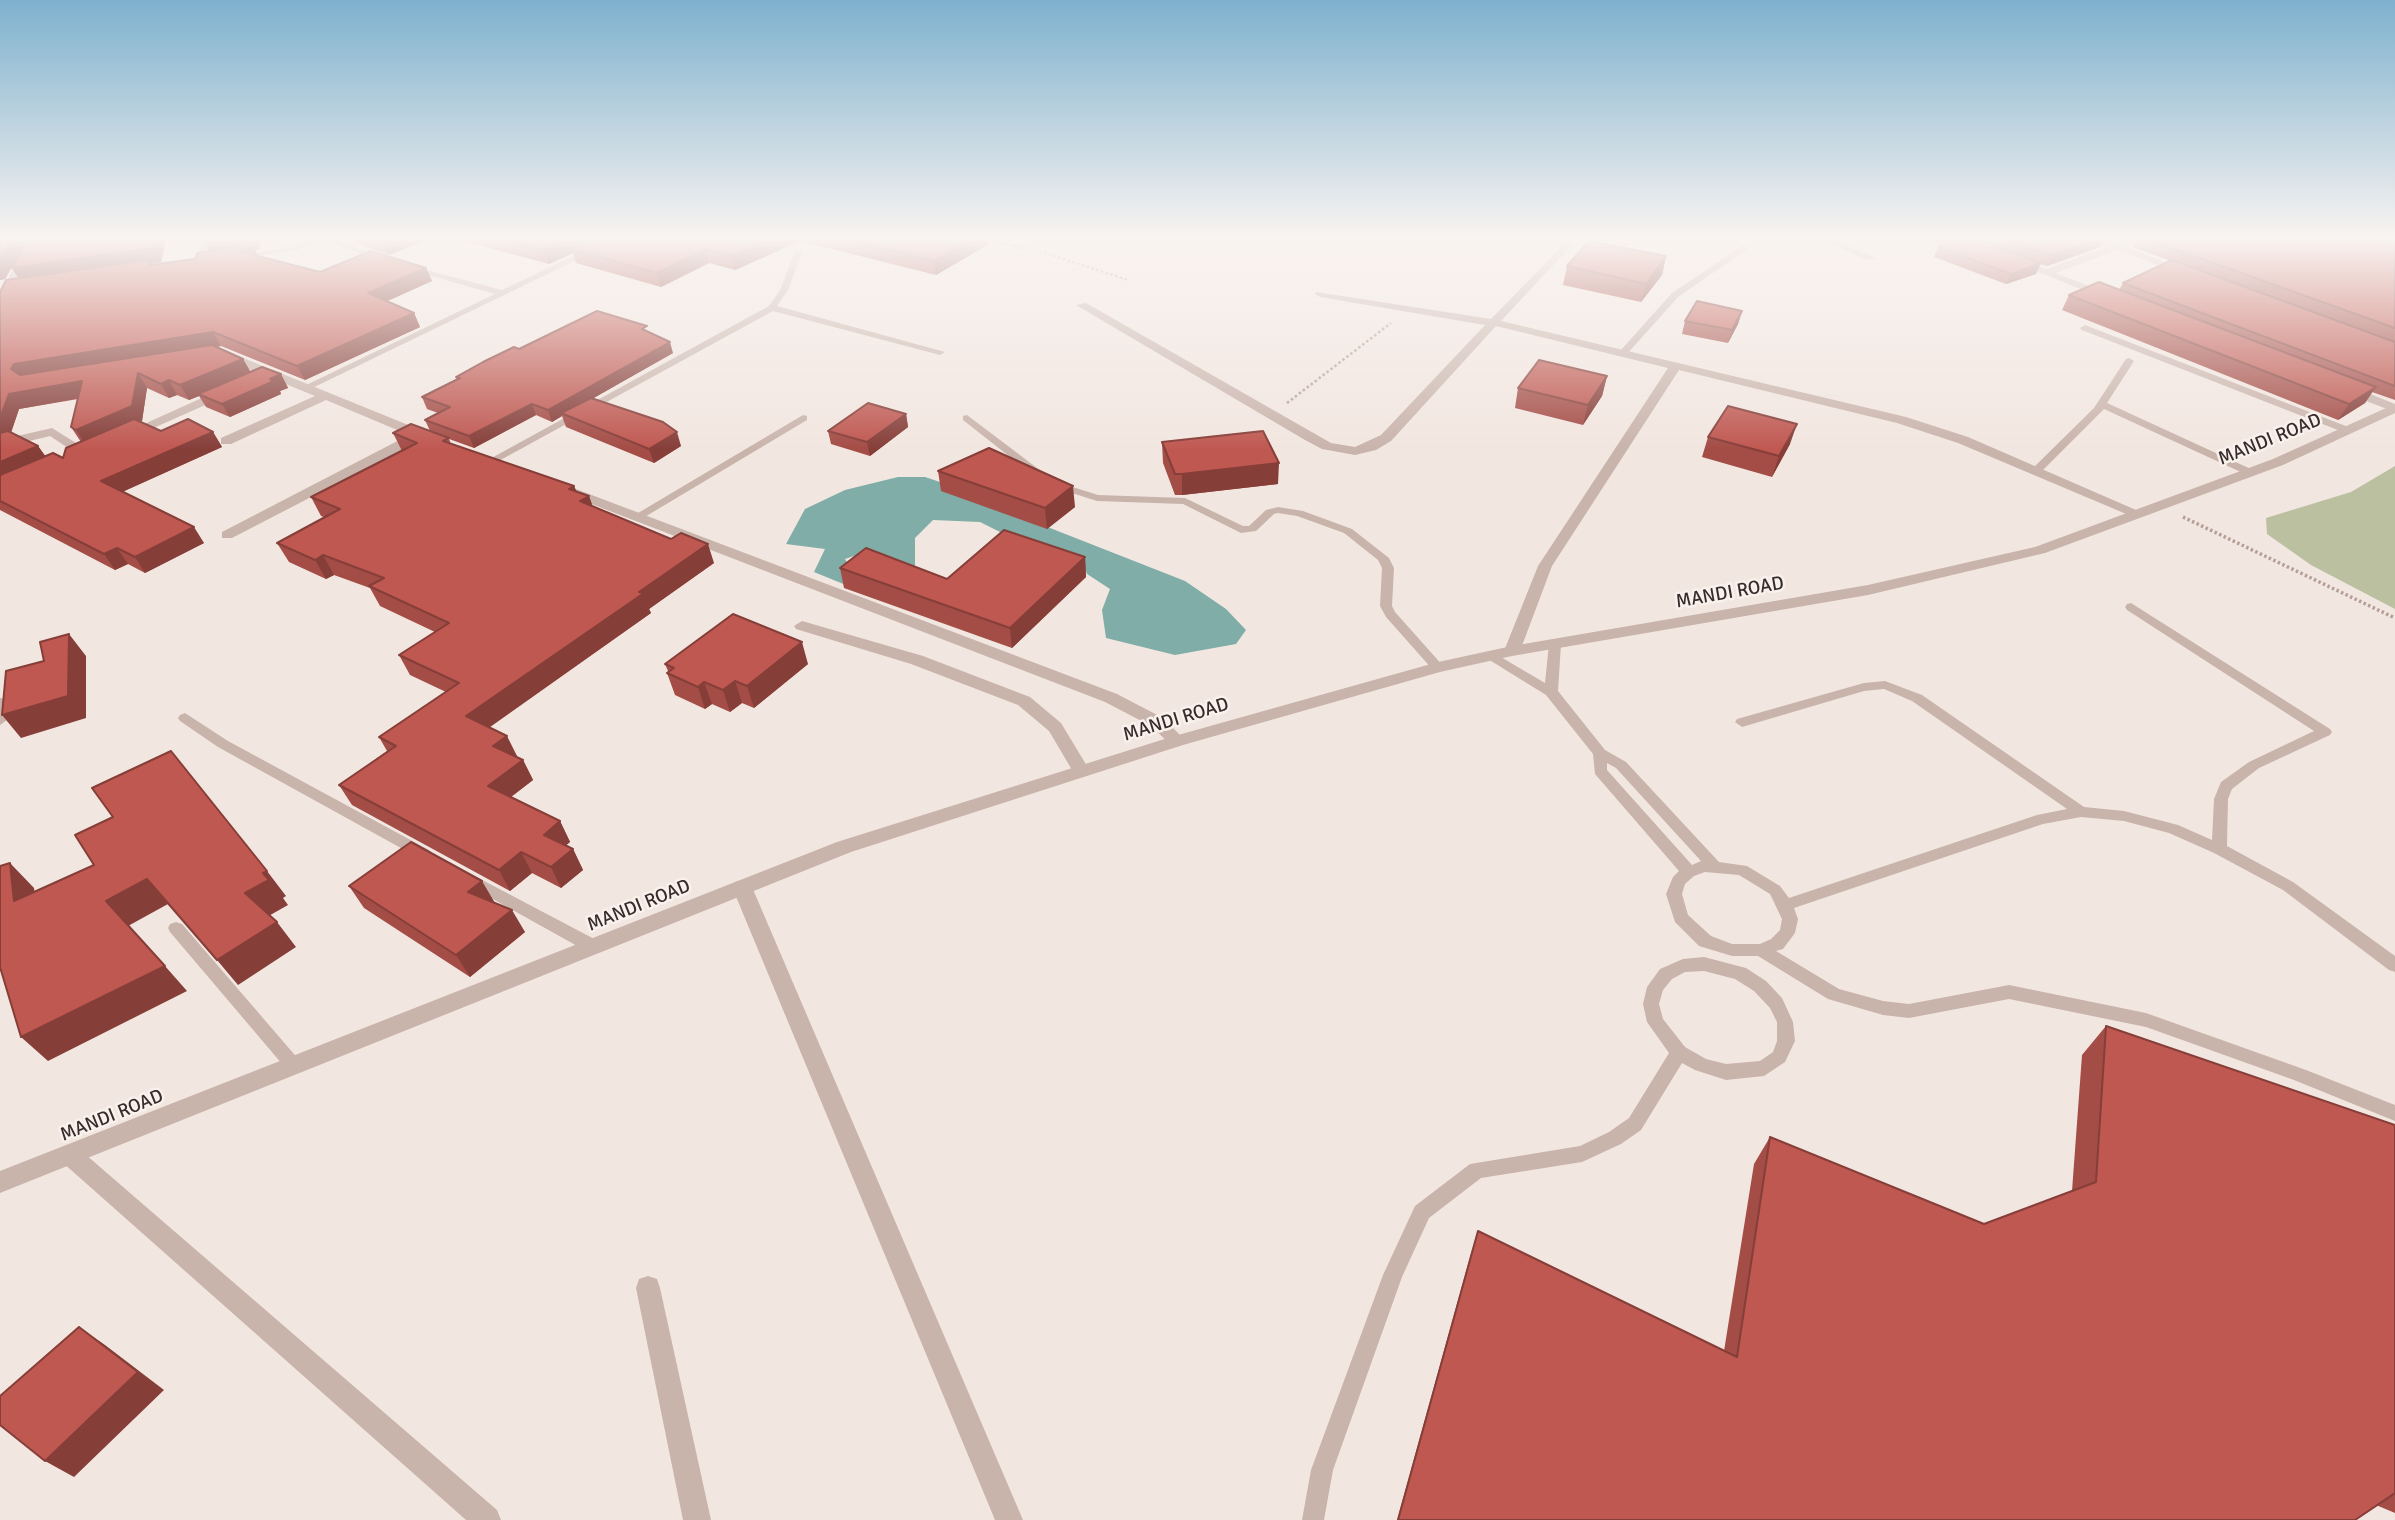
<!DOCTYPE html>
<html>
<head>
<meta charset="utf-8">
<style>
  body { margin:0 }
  canvas { display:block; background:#f2e6e0 }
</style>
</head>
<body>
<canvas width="2395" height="1520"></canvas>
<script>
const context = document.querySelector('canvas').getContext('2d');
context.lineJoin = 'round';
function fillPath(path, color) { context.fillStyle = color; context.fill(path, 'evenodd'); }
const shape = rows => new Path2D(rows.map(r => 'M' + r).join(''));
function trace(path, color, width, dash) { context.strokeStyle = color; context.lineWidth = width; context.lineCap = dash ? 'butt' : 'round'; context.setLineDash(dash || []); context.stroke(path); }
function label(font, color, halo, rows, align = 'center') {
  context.font = font + ' Signika,sans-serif'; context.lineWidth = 5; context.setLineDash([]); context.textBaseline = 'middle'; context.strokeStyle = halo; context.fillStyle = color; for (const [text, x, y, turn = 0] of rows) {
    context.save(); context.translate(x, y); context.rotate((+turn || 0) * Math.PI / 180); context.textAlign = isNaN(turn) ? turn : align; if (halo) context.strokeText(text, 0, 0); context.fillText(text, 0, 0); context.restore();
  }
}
const green = shape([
  [2395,466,2395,609,2311,565,2267,534,2266,518,2351,492]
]);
const water = shape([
  [898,477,925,477,955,487,989,504,1185,581,1226,609,1246,630,1236,644,1175,655,1106,638,1102,610,1110,589,1087,574,1082,560,1004,534,980,522,933,520,915,538,915,569,869,551,845,559,858,580,858,590,814,572,825,549,786,544,805,509,845,490]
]);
const pathFar1 = shape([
  [1039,251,1128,280],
  [1287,403,1391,323]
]);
const path = shape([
  [2183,517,2395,618]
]);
const service = shape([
  [321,237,334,237,333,239,388,259,381,261,325,241,296,250,241,259,237,256,295,246,321,237],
  [613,237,624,237,306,391,298,389,495,294,407,269,407,265,502,290,613,237],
  [974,237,989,237,1027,248,1023,250,974,237],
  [1742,246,1749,248,1678,297,1627,354,1621,354,1621,350,1672,293,1742,246],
  [795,251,802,253,788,290,777,306,945,352,940,355,773,311,495,463,491,464,486,461,769,306,780,290,795,251],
  [2085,325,2351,428,2352,430,2347,433,2343,432,2082,330,2080,328,2085,325],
  [2129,358,2134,361,2107,403,2253,470,2253,474,2245,474,2104,409,2040,473,2032,473,2032,469,2094,408,2126,359,2129,358],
  [803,415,807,416,807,420,643,518,635,518,633,516,803,415],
  [967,415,1041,471,1041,475,1033,475,963,420,963,416,967,415],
  [1057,482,1098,495,1185,498,1243,526,1249,526,1266,510,1278,507,1303,511,1352,529,1389,558,1394,568,1392,606,1395,612,1444,667,1438,671,1433,670,1386,617,1380,606,1382,568,1378,560,1344,533,1297,516,1278,513,1274,514,1256,531,1241,533,1183,504,1097,501,1053,487,1052,485,1057,482],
  [2131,603,2330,729,2332,732,2330,735,2259,768,2232,789,2228,799,2227,846,2293,882,2395,956,2395,972,2389,970,2283,890,2214,853,2169,833,2124,821,2081,817,2043,824,1794,908,1798,919,1795,933,1783,949,1776,951,1839,989,1883,1001,1909,1004,2009,985,2146,1013,2306,1070,2395,1105,2395,1121,2294,1080,2146,1027,2009,999,1909,1018,1883,1015,1828,999,1758,956,1732,956,1699,946,1675,922,1666,894,1673,877,1679,871,1595,774,1593,754,1546,695,1483,656,1489,652,1494,653,1545,683,1549,644,1551,641,1559,641,1561,644,1558,691,1605,750,1626,762,1719,862,1747,866,1780,886,1789,898,2037,815,2067,809,1912,701,1884,689,1864,691,1742,727,1735,722,1737,719,1864,683,1885,681,1922,695,2084,807,2124,811,2178,825,2212,840,2214,799,2221,782,2249,762,2314,731,2127,610,2125,607,2127,604,2131,603],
  [1607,763,1616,768,1701,861,1692,865,1607,770,1607,763],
  [1705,872,1739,875,1770,894,1782,919,1780,930,1771,939,1760,944,1732,944,1711,936,1688,915,1682,894,1685,884,1694,876,1705,872],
  [0,698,7,699,9,702,7,720,0,725,0,698],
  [185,713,228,741,429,850,432,854,429,858,419,858,218,747,180,721,178,718,180,715,185,713],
  [469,873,600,942,602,947,600,952,594,953,588,952,464,883,461,879,464,875,469,873],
  [176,922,182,924,300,1061,303,1066,300,1071,294,1074,288,1071,170,932,168,928,170,924,176,922],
  [1704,957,1746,968,1766,981,1782,998,1793,1022,1795,1041,1785,1062,1764,1076,1726,1080,1695,1070,1682,1063,1641,1130,1621,1144,1582,1162,1481,1178,1429,1218,1402,1277,1333,1470,1324,1520,1302,1520,1311,1470,1383,1275,1415,1206,1470,1164,1580,1146,1609,1132,1629,1118,1669,1053,1647,1022,1643,1004,1647,987,1660,969,1683,959,1704,957],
  [1704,971,1735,979,1754,991,1770,1008,1777,1022,1777,1041,1773,1052,1760,1061,1726,1064,1706,1059,1685,1047,1663,1019,1659,1004,1663,990,1672,979,1685,972,1704,971]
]);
const minor = shape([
  [30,237,40,237,6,305,0,308,0,294,30,237],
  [202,237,212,237,207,260,202,263,197,260,202,237],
  [1817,237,1831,237,1875,258,1866,260,1817,237],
  [1991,237,2006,237,1980,248,1971,246,1991,237],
  [2085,237,2100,237,2117,243,2133,237,2148,237,2126,247,2191,272,2182,274,2117,250,2056,273,2112,295,2112,299,2108,300,2011,261,2016,258,2046,269,2107,247,2085,237],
  [1566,242,1570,243,1570,247,1501,321,1906,417,1968,437,2143,513,2141,516,2131,516,1958,443,1897,423,1679,370,1552,566,1520,651,1512,656,1504,651,1538,566,1668,368,1496,326,1391,441,1376,450,1355,455,1322,449,1305,440,1076,305,1086,303,1331,443,1355,447,1381,435,1485,325,1320,297,1315,294,1316,292,1491,319,1566,242],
  [226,351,428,433,429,436,232,538,222,538,222,532,409,435,326,400,231,444,221,444,221,438,315,396,222,358,222,352,226,351],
  [2345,387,2353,387,2395,404,2395,412,2345,393,2345,387],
  [224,388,230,392,228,395,133,437,128,438,122,434,224,388],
  [52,428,92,453,90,456,80,456,50,436,0,448,0,440,52,428],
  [568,486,1117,694,1163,718,1186,741,1177,747,1171,745,1151,726,1105,702,563,493,561,490,568,486],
  [802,621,923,656,1030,697,1061,723,1090,771,1081,777,1075,775,1049,731,1018,705,911,664,796,629,794,626,802,621],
  [742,880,749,882,752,887,1023,1520,995,1520,732,887,735,882,742,880],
  [70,1144,78,1148,497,1510,501,1520,466,1520,62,1162,58,1155,62,1148,70,1144],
  [648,1276,657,1279,660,1288,711,1520,683,1520,636,1288,639,1279,648,1276]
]);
const tertiary = shape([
  [2395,404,2395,413,2283,465,2045,553,1868,595,1512,656,1440,672,1183,745,851,852,0,1193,0,1171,837,842,1171,737,1438,662,1512,646,1868,585,2035,547,2273,459,2395,404]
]);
const wall = shape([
  [0,237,161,262,152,263,153,264,195,259,197,253,260,249,255,250,258,256,320,272,426,268,432,281,387,301,414,313,420,327,305,380,221,346,216,347,243,359,250,371,281,374,288,388,280,391,281,394,230,417,206,407,199,396,189,400,177,395,169,398,147,388,142,421,140,422,161,431,213,432,222,447,122,492,204,543,145,573,128,564,115,570,0,510,0,292,19,279,12,268,21,251,5,279,0,280],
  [78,399,71,427,81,442,63,458,45,456,38,446,11,433,19,409],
  [341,237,434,237,389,255],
  [449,237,988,237,989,244,936,275,800,241,735,270,709,263,661,287,576,263,573,253,549,264],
  [1924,237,1983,237,1978,239,1993,245,1997,237,2105,237,2100,247,2047,266,2040,264,2036,274,2006,284,1934,257,1938,247,1943,245],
  [2108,237,2125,237,2117,240],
  [2138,237,2395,237,2395,400,2372,392,2365,403,2338,420,2062,310,2069,295,2119,290,2123,283,2171,261,2133,247],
  [1666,256,1662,275,1641,302,1563,285,1567,266],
  [1742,311,1738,324,1728,343,1682,334,1685,321],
  [648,332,673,353,593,398,681,446,654,463,566,427,562,416,552,422,536,415,474,448,449,439,451,444,574,486,577,492,589,496,592,506,714,563,649,609,651,613,489,727,517,756,516,757,523,760,533,780,511,797,560,821,570,842,565,846,573,849,583,870,561,888,532,873,510,891,352,805,339,785,387,751,379,737,446,692,410,675,399,655,435,632,380,606,370,588,334,575,326,579,289,562,277,543,324,517,321,516,311,497,402,451,393,433,430,431,425,420,438,413,427,409,422,397,457,380,456,377,519,349],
  [1607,376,1602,396,1583,425,1515,408,1518,388],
  [906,414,908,427,870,456,831,444,828,431],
  [1708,437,1790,444,1772,477,1702,457],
  [1162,442,1278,484,1182,495,1175,495,1163,463],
  [938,471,1075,507,1047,529,941,491],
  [1085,557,1086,577,1012,648,844,588,840,568,947,579],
  [665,664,808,664,754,708,742,703,730,712,712,704,705,709,675,695,667,673,668,671],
  [349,886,494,903,525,932,470,977,364,908],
  [2106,1026,2395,1125,2395,1513,2376,1505,2355,1520,1397,1520,1470,1257,1478,1231,1724,1351,1754,1164,1770,1137,1984,1224,2072,1191,2082,1055]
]);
const shadedWall = shape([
  [13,237,28,237,5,279,0,280,0,259],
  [156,237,167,237,161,262,152,263,158,274,21,282,12,268],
  [254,237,261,237,260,249,255,250,260,259,211,255,205,243],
  [393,237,434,237,389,255,383,241],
  [571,237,606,237,571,249,573,253,549,264,544,250],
  [773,237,799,237,800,241,735,270,731,256],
  [974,237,988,237,989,244,936,275,934,261],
  [2103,237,2105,237,2100,247,2047,266,2052,256],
  [706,249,709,263,661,287,657,273],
  [1666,256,1662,275,1641,302,1646,284],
  [2041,263,2036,274,2006,284,2011,274],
  [426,268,432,281,374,307,368,293],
  [1742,311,1738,324,1728,343,1732,330],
  [414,313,420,327,305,380,297,366],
  [213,332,221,346,24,379,11,369,14,364],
  [670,342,673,353,564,415,561,413,562,416,552,422,548,410],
  [243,359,251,373,198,394,199,396,189,400,180,385],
  [138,373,147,388,142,421,86,445,76,430],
  [281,374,288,388,280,391,281,394,230,417,222,404],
  [1607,376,1602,396,1583,425,1588,405],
  [169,380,177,395,169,398,161,384],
  [82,381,91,396,19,409,10,435,0,438,0,418,9,394],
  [2376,387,2365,403,2338,420,2349,404],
  [532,404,536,415,474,448,469,436],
  [906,414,908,427,870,456,867,442],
  [1797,424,1790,444,1772,477,1779,456],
  [213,432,222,447,111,497,101,481],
  [677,432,681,446,654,463,649,449],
  [38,446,49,461,0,482,0,462],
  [1279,463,1278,484,1182,495,1182,474],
  [574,486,580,501,589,496,596,515,588,520,569,489],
  [1073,486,1075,507,1047,529,1045,508],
  [194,527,204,543,145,573,135,557],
  [708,544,714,563,649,609,651,613,476,737,466,716,639,592],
  [117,548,128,564,115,570,104,554],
  [323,555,334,575,326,579,315,560],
  [1085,557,1086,577,1012,648,1010,628],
  [69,634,86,656,86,718,21,738,2,715],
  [802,642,808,664,754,708,747,686],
  [735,681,742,703,730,712,723,690],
  [704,682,712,704,705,709,698,687],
  [507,736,517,756,504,766,493,746],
  [523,760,533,780,499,806,488,786],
  [560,821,570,842,554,855,544,835],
  [573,849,583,870,561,888,551,867],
  [521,852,532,873,510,891,499,870],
  [10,863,34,888,39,926,14,901],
  [267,871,286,896,283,898,288,905,265,918,245,893,263,873],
  [147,879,168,904,128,926,106,901],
  [482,881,495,903,468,892],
  [512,910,525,932,470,977,456,955],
  [277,922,296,947,238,985,217,960],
  [165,966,187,991,48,1061,21,1037],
  [79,1327,105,1345,164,1390,74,1477,45,1461]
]);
const building = shape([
  [0,237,13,237,0,259,0,237],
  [28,237,156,237,153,248,12,268,28,237],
  [206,237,254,237,205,243,206,237],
  [373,237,393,237,383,241,373,237],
  [496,237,571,237,544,250,496,237],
  [596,237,773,237,731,256,706,249,657,273,571,249,596,237],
  [839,237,974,237,934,261,839,237],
  [1955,237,1973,237,2041,263,2011,274,1938,247,1959,239,1955,237],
  [2002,237,2103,237,2052,256,2002,237],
  [2141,237,2395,237,2395,328,2141,237],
  [1589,241,1666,256,1646,284,1567,266,1589,241],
  [253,245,238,251,320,272,371,251,426,268,368,293,414,313,297,366,213,332,14,364,11,369,20,375,212,345,243,359,180,385,169,380,161,384,138,373,132,406,76,430,71,427,82,381,9,394,0,418,0,292,6,280,150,260,149,265,195,259,197,253,253,245],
  [2172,260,2395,342,2395,386,2123,283,2172,260],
  [2099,282,2376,387,2349,404,2069,295,2099,282],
  [1697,301,1742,311,1732,330,1685,321,1697,301],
  [597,311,647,326,642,329,670,342,548,410,532,404,469,436,425,420,450,407,422,397,460,378,456,377,483,362,514,347,519,349,597,311],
  [1539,360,1607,376,1588,405,1518,388,1539,360],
  [262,367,281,374,270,379,274,381,222,404,198,394,262,367],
  [591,398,663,422,677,432,649,449,561,413,591,398],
  [868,403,906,414,867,442,828,431,868,403],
  [1728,406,1797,424,1779,456,1708,437,1728,406],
  [134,419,161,431,188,419,213,432,101,481,194,527,135,557,117,548,104,554,0,501,0,475,53,453,63,458,66,448,134,419],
  [411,424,449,438,443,441,574,486,569,489,589,496,580,501,671,539,681,533,708,544,639,592,644,593,466,716,507,736,493,746,523,760,488,786,560,821,544,835,573,849,551,867,521,852,499,870,339,785,396,746,379,737,459,683,399,655,449,623,369,586,384,578,323,555,315,560,277,543,340,509,311,497,417,443,393,433,411,424],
  [8,431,38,446,0,462,0,433,8,431],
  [1263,431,1279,463,1182,474,1175,474,1162,442,1263,431],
  [989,448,1073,486,1045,508,938,471,989,448],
  [1004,530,1085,557,1010,628,840,568,866,548,947,579,1004,530],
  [733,614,802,642,747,686,735,681,723,690,704,682,698,687,667,673,674,668,665,664,733,614],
  [69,634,68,696,2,715,6,671,44,661,40,642,69,634],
  [171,751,267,871,263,873,269,880,245,893,277,922,217,960,147,879,106,901,165,966,21,1037,0,967,0,866,10,863,14,901,94,865,75,835,113,817,92,788,171,751],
  [411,842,482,881,468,892,512,910,456,955,349,886,411,842],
  [2106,1026,2395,1125,2395,1493,2355,1520,1398,1520,1478,1231,1737,1357,1770,1137,1984,1224,2096,1182,2106,1026],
  [79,1327,138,1372,45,1461,0,1425,0,1396,79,1327]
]);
const streetNames = [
  ["MANDI ROAD",2270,440,-22],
  ["MANDI ROAD",1730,593,-10],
  ["MANDI ROAD",1176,720,-17],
  ["MANDI ROAD",639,906,-22],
  ["MANDI ROAD",112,1116,-22]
];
fillPath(green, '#bbc0a0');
fillPath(water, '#80ada7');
trace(pathFar1, '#b59e96', 2.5, [2.5, 2.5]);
trace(path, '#b59e96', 3.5, [2.5, 2.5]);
fillPath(service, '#c9b4ac');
fillPath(minor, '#c9b4ac');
fillPath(tertiary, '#c9b4ac');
fillPath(wall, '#a44c46');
fillPath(shadedWall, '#863e39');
fillPath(building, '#bf5851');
trace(building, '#863e39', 2);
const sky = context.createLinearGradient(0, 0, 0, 450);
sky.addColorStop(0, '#7eb1ce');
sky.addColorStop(0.53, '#f9f4f1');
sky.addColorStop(1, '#f9f4f100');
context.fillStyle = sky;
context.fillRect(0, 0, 2395, 450);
label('19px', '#382c2b', '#f9f1ec', streetNames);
</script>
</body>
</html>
